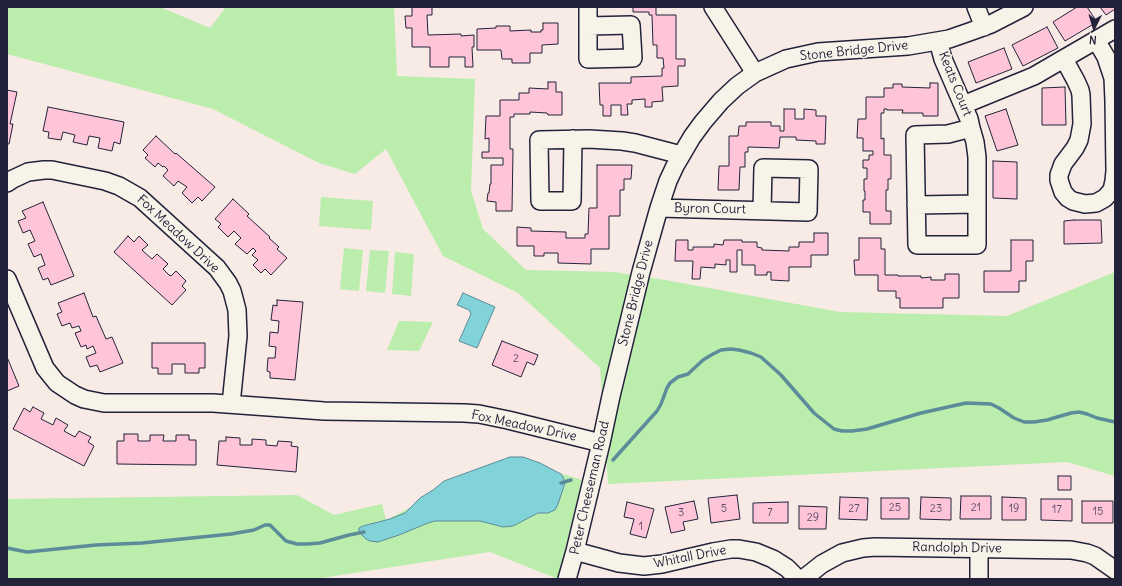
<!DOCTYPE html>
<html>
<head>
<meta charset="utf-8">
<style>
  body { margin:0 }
  #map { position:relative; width:1122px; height:586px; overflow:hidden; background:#f8eae5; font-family:Delius,sans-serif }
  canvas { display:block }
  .frame { position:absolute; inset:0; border:8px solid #22223b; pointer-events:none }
  .north { position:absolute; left:1074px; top:8px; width:40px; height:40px; -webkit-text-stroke:3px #f7f3e8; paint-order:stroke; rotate:185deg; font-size:11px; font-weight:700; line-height:16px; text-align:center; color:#22223b }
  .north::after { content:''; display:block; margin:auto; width:14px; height:18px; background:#22223b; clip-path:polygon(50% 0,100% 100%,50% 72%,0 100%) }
</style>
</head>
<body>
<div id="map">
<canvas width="1122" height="586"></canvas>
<div class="frame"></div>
<div class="north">N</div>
</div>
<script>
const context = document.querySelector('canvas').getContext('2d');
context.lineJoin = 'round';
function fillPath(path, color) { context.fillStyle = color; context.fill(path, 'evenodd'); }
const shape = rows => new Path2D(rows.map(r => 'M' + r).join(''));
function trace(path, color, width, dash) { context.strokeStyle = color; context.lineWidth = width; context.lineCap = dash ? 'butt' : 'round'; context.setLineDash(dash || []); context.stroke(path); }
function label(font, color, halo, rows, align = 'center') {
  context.font = font + ' Delius,sans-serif'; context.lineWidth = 3.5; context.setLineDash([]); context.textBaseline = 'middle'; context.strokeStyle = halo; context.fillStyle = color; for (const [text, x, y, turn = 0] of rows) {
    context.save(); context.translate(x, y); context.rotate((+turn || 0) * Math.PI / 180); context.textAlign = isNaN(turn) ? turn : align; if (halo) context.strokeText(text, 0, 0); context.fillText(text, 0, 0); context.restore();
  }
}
const green = shape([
  [7,7,160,7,210,28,226,7,394,7,397,76,475,79,471,191,483,229,526,270,615,272,665,280,840,312,1007,316,1115,272,1115,476,1067,462,608,484,600,368,518,293,443,256,386,149,355,174,319,163,213,109,7,54],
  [321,197,373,201,371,230,319,226],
  [344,248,363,250,359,291,340,289],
  [370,250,389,251,385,293,366,291],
  [395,252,414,254,411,296,392,294],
  [399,321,433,322,419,351,387,350],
  [510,457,582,480,558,579,490,552,315,579,7,579,7,499,297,495,334,515,382,504,386,520]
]);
const water = shape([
  [463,293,495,307,477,348,459,341,471,314,469,310,457,305,463,293],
  [510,457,523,457,540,463,561,474,565,481,564,486,558,504,555,510,548,513,538,513,513,526,503,527,480,521,435,521,428,523,399,535,378,542,370,541,366,539,359,532,359,528,363,526,390,519,405,513,420,498,433,490,444,481,510,457]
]);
const stream = shape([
  [613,460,657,411,661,404,667,388,670,383,678,377,688,374,703,360,713,354,721,350,731,349,739,350,751,353,761,357,781,375,814,413,834,429,842,431,852,431,867,429,921,413,966,403,991,404,999,408,1014,418,1024,422,1034,422,1047,420,1071,413,1079,412,1087,414,1097,418,1115,422],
  [561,483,571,480],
  [7,548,27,552,96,545,142,543,231,534,254,530,265,525,270,525,286,541,297,544,307,544,320,543,349,535,364,532]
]);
const building = shape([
  [412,7,432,7,432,15,427,15,428,35,461,34,461,36,474,35,474,47,472,47,473,67,465,67,465,57,449,57,449,67,430,67,430,47,412,47,412,28,406,28,405,16,412,16,412,7],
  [633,7,656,7,656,15,676,15,676,59,685,59,685,66,678,66,678,86,662,87,663,101,652,102,652,107,645,107,645,99,632,100,632,104,627,104,628,115,621,115,621,105,611,105,611,116,603,116,603,105,600,105,599,83,631,83,631,77,662,76,662,68,664,68,663,58,657,58,657,45,653,45,652,15,649,15,649,12,633,12,633,7],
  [1077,7,1087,7,1097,22,1065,41,1053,22,1077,7],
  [1100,7,1115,7,1115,9,1106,15,1100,7],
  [543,23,558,23,558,44,542,45,542,53,530,53,530,63,512,63,512,59,502,59,501,50,477,50,477,29,496,28,496,26,510,26,510,31,531,30,531,32,541,32,541,30,543,30,543,23],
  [1047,27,1058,48,1023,66,1012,45,1047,27],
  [1004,48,1012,69,976,83,968,62,1004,48],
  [548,82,556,82,556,92,562,92,562,115,548,115,547,113,530,112,530,114,514,114,514,117,510,117,510,149,513,149,512,211,496,211,496,202,487,201,488,193,489,193,490,184,491,184,491,165,503,165,503,158,482,158,482,152,489,152,489,138,485,139,486,116,500,116,500,100,519,100,519,93,529,93,529,88,548,89,548,82],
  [930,83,938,83,938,116,923,116,923,113,902,113,903,110,887,110,887,109,884,109,884,113,881,113,881,139,884,138,884,155,891,155,891,179,888,179,888,190,886,190,886,211,891,211,891,224,870,224,870,212,863,212,863,200,865,200,865,191,864,191,864,179,867,179,867,168,863,168,863,160,869,160,869,155,873,155,873,151,863,151,863,138,857,138,858,119,866,119,866,97,884,97,884,88,893,88,893,84,902,84,902,87,930,88,930,83],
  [1065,87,1066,125,1042,125,1042,88,1065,87],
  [7,90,17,92,10,124,13,124,9,144,7,144,7,90],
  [48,107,124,122,120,144,114,142,112,151,98,148,100,138,89,136,87,145,73,142,75,135,63,132,61,140,48,138,49,132,43,131,48,107],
  [784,109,795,109,795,119,804,119,804,109,816,110,816,116,826,116,825,144,816,144,816,141,796,140,796,137,780,137,779,148,748,147,748,152,745,152,745,167,740,167,739,190,718,190,719,166,729,166,729,136,738,136,739,126,746,126,746,122,771,122,771,126,780,126,780,131,784,131,784,109],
  [1006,109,1018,145,997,151,985,116,1006,109],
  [156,136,175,154,176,153,215,187,202,201,198,197,192,203,182,193,187,187,178,181,174,186,163,176,168,170,164,166,163,167,158,163,155,167,145,158,148,155,143,150,156,136],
  [993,161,1017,162,1017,199,993,198,993,161],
  [597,165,632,165,631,179,624,179,624,190,620,190,620,216,609,216,609,249,591,249,591,264,558,263,558,253,544,253,544,256,534,256,534,246,517,246,517,227,531,228,531,231,566,232,566,238,585,238,585,234,588,234,589,208,597,208,597,165],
  [233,199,249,214,247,216,270,237,269,238,279,247,277,249,287,258,271,275,265,269,261,273,253,265,258,260,252,255,256,251,253,248,247,254,235,244,241,238,234,231,228,237,218,227,221,224,215,219,233,199],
  [43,202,74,276,51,285,48,278,43,280,38,268,45,265,41,254,34,257,28,244,35,241,30,230,23,233,18,221,26,218,22,211,43,202],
  [1074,220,1101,220,1102,243,1064,244,1064,221,1074,220],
  [814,233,828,233,828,255,811,255,811,267,789,267,789,281,771,280,771,272,767,272,767,275,755,275,755,265,742,265,742,250,737,250,737,272,730,272,730,260,726,260,726,265,715,264,715,268,701,267,700,279,692,279,693,261,675,261,676,240,688,240,688,250,693,250,693,247,714,247,714,244,723,245,724,240,742,240,742,242,757,242,757,247,762,248,762,250,789,251,789,247,799,247,799,242,814,242,814,233],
  [128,236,134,242,139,236,148,245,142,250,144,252,152,259,157,254,168,264,163,269,169,275,171,276,176,271,186,281,182,286,186,290,172,305,114,252,128,236],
  [859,238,881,238,881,249,885,249,885,275,898,275,898,276,921,276,921,278,931,277,931,280,945,280,945,274,959,274,959,298,943,298,943,308,900,308,900,298,896,298,896,291,878,291,878,275,855,275,854,260,859,260,859,238],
  [1011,240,1033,240,1033,261,1026,261,1026,281,1019,281,1019,292,984,292,984,271,1011,271,1011,240],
  [84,293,93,317,96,316,106,339,112,337,123,363,100,372,97,365,90,367,86,357,96,353,93,346,87,349,86,345,81,347,75,333,81,331,79,326,72,328,70,323,62,326,57,314,62,312,58,303,84,293],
  [277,300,303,302,295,380,270,378,270,372,267,371,268,358,275,358,276,347,269,346,270,332,278,333,279,321,271,320,273,305,277,306,277,300],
  [502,341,538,355,534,365,527,362,521,377,492,365,502,341],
  [152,343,205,343,205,368,199,368,199,373,185,373,185,364,172,364,172,374,158,374,158,368,152,368,152,343],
  [7,357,19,386,7,391,7,357],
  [33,407,44,413,41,419,53,425,56,418,68,425,64,431,75,437,79,431,91,437,88,442,94,446,84,466,13,429,24,408,30,412,33,407],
  [124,434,138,434,138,441,150,441,150,435,164,435,163,441,176,441,176,435,189,435,189,440,196,440,196,465,117,464,117,441,124,441,124,434],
  [226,437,240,438,240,445,252,445,252,439,266,440,266,445,277,446,278,441,292,442,291,446,298,447,296,472,217,465,219,441,226,441,226,437],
  [1058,476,1071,476,1071,490,1058,490,1058,476],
  [737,495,740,519,711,523,708,498,737,495],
  [961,496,991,496,991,519,960,519,961,496],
  [840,497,868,498,867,520,839,519,840,497],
  [921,497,951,498,951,520,920,519,921,497],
  [1002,497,1026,498,1026,520,1002,520,1002,497],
  [881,498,909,498,909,519,881,519,881,498],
  [1041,499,1072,499,1072,521,1041,520,1041,499],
  [694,501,698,519,683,522,685,530,671,533,665,507,694,501],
  [1082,501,1113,501,1113,523,1082,523,1082,501],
  [627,502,654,509,646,538,630,534,634,519,624,517,627,502],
  [788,502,788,523,753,523,753,503,788,502],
  [799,506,827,507,826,529,799,529,799,506]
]);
const minor = shape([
  [713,7,755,73],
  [976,7,984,27],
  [588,26,631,25,633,58,588,59,588,7],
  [938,41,943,59,969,119,971,128,975,142,977,157,977,245,917,245,915,135,948,134,971,128],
  [1064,59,1076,81,1080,90,1081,95,1082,124,1079,140,1075,148,1063,164,1059,175,1059,180,1063,192,1068,198,1073,201,1085,204,1096,203,1105,198,1112,190,1114,181,1115,171,1114,101,1113,78,1106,57,1096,40],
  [963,105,1034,76,1115,29],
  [573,139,572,201,540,201,539,140,589,139,622,141,635,143,681,155],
  [7,183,13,179,28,172,44,170,52,170,105,181,119,186,140,198,217,268,228,283,232,291,237,310,238,336,231,404],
  [916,205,977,204],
  [659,208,808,212,809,169,763,168,762,210],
  [7,279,45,368,57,383,75,395,84,399,104,403,213,403,324,411,464,413,479,414,508,420,601,443],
  [575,551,619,563,644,566,662,564,713,552,731,549,739,549,756,552,773,559,787,568,798,579],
  [567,579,575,551,601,443,611,396,641,272,659,208,668,181,675,166,692,137,703,122,721,101,737,86,755,73,786,59,818,52,908,46,949,39,972,31,991,24,1024,7],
  [803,579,822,564,842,553,863,548,875,547,1071,550,1087,553,1095,556,1115,570],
  [979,579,979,549]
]);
const numberNames = [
  ["2",516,359],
  ["25",895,508],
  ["21",976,508],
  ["5",724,509],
  ["27",854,509],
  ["23",936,509],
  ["19",1014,509],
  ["17",1057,510],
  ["15",1098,512],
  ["3",681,513],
  ["7",770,513],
  ["29",813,518],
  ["1",641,527]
];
const streetNames = [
  ["Stone Bridge Drive",854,51,-6],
  ["Keats Court",955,84,68],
  ["Byron Court",710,209,1],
  ["Fox Meadow Drive",178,234,43],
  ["Stone Bridge Drive",636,293,-76],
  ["Fox Meadow Drive",524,426,12],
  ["Peter Cheeseman Road",590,488,-77],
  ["Randolph Drive",957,548,1],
  ["Whitall Drive",690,557,-11]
];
fillPath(green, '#bbedad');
fillPath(water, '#82d3d9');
trace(water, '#5c8c9a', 1);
trace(stream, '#5c8c9a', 3.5);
fillPath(building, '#fec5d9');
trace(building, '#22223b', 1);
trace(minor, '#22223b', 20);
trace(minor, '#f7f3e8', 17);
label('11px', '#594b62', null, numberNames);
label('13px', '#22223b', '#f7f3e8', streetNames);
</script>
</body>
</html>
